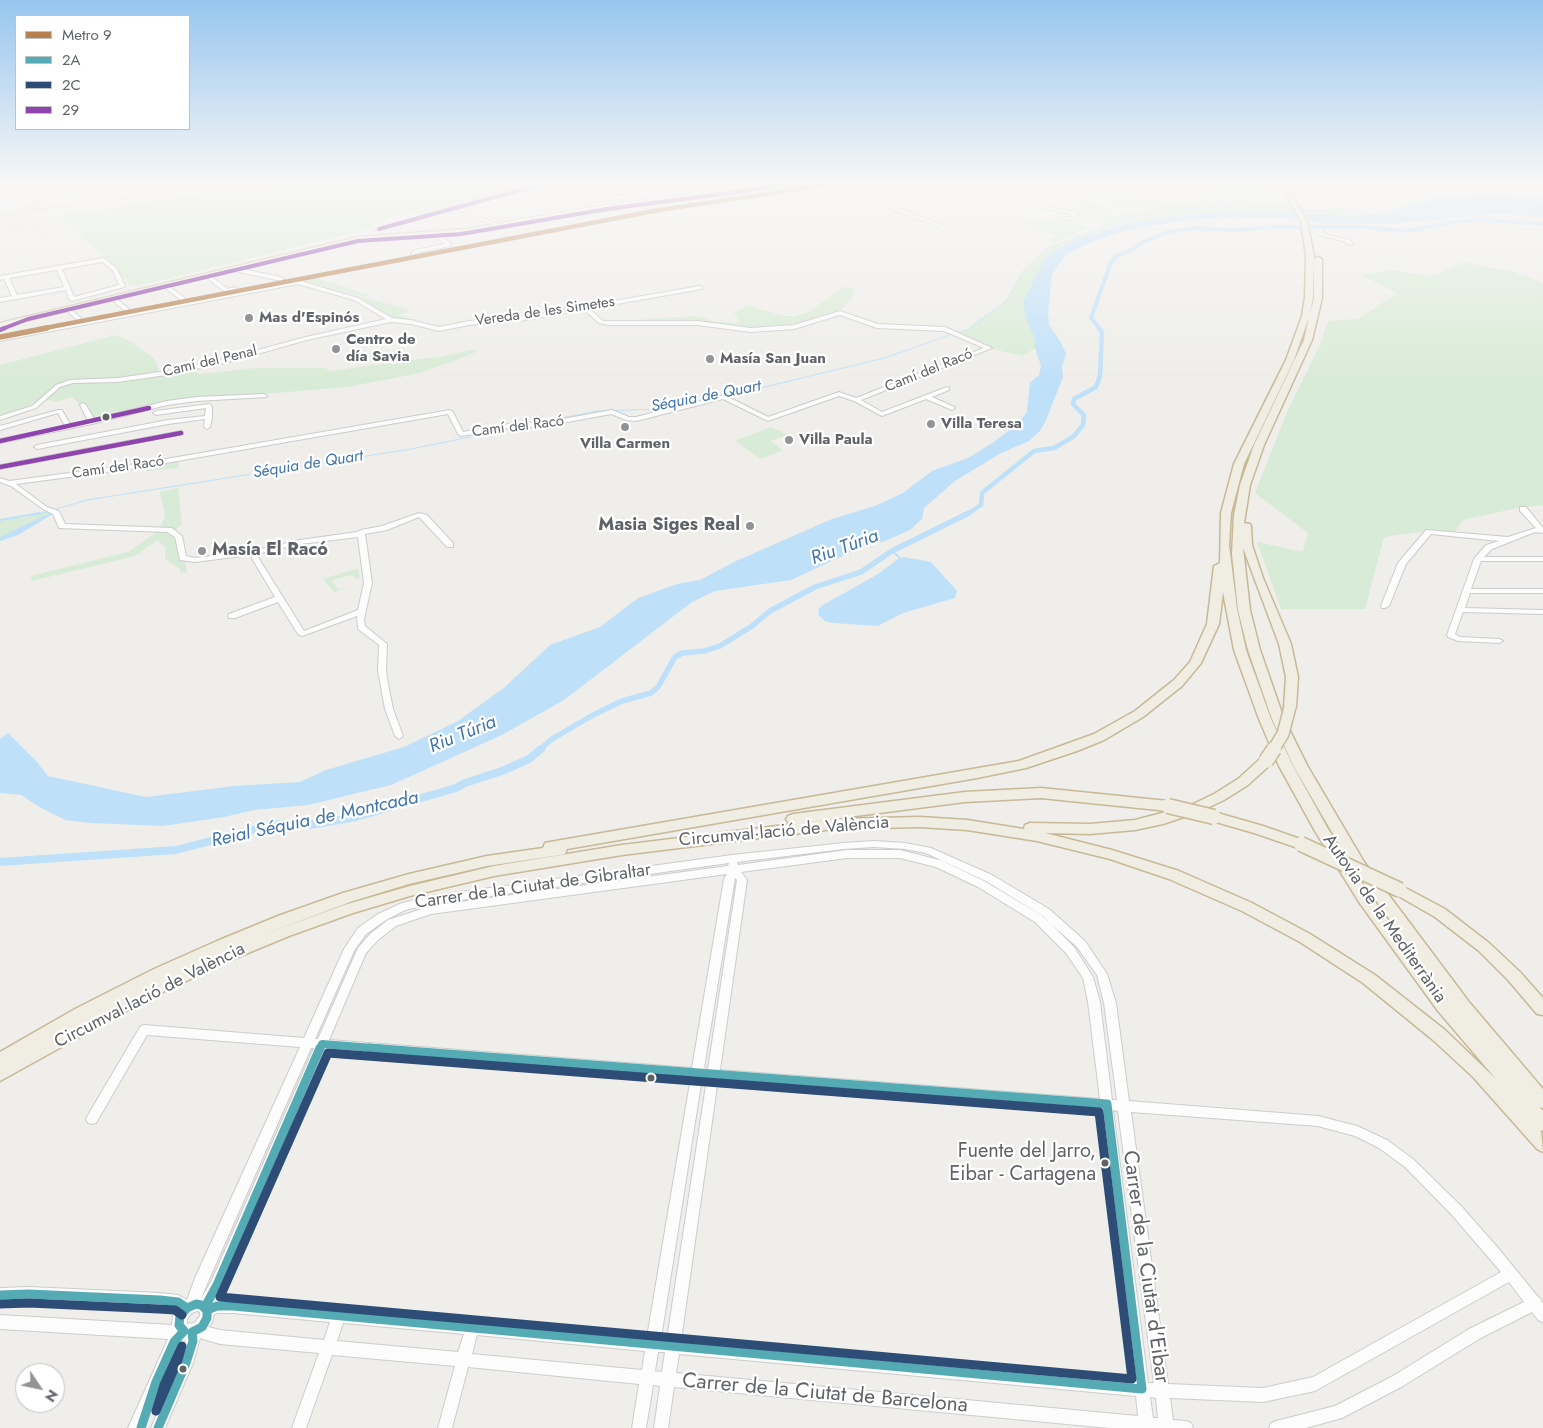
<!DOCTYPE html>
<html>
<head>
<meta charset="utf-8">
<style>
  body { margin:0 }
  #map { position:relative; width:1543px; height:1428px; overflow:hidden; background:#efeeea; font-family:Jost,sans-serif }
  canvas { display:block }
  .legend { position:absolute; left:15px; top:15px; width:175px; height:115px; box-sizing:border-box; background:#fff; border:1px solid #bfc1c3; margin:0; padding:6px 9px; list-style:none; font-size:15px; color:#5f6368 }
  .legend li { display:flex; align-items:center; gap:10px; height:25px }
  .legend b { width:25px; border:1px solid #bfc1c3 }
  .north { position:absolute; left:15px; top:1363px; width:50px; height:50px; box-sizing:border-box; background:#fff; border:1px solid #bfc1c3; border-radius:50%; rotate:124deg; font-size:14px; font-weight:700; line-height:20px; text-align:center; color:#5f6368 }
  .north::after { content:''; display:block; margin:auto; width:18px; height:22px; background:#919496; clip-path:polygon(50% 0,100% 100%,50% 72%,0 100%) }
</style>
</head>
<body>
<div id="map">
<canvas width="1543" height="1428"></canvas>
<ul class="legend">
<li><b style="height:6px;background:#b7814f"></b>Metro 9</li>
<li><b style="height:6px;background:#54abb4"></b>2A</li>
<li><b style="height:6px;background:#2d4d76"></b>2C</li>
<li><b style="height:6px;background:#8e44ad"></b>29</li>
</ul>
<div class="north">N</div>
</div>
<script>
const context = document.querySelector('canvas').getContext('2d');
context.lineJoin = 'round';
function fillPath(path, color) { context.fillStyle = color; context.fill(path, 'evenodd'); }
const shape = rows => new Path2D(rows.map(r => 'M' + r).join(''));
function trace(path, color, width, dash) { context.strokeStyle = color; context.lineWidth = width; context.lineCap = dash ? 'butt' : 'round'; context.setLineDash(dash || []); context.stroke(path); }
function label(font, color, halo, rows, align = 'center') {
  context.font = font + ' Jost,sans-serif'; context.lineWidth = 4.5; context.setLineDash([]); context.textBaseline = 'middle'; context.strokeStyle = halo; context.fillStyle = color; for (const [text, x, y, turn = 0] of rows) {
    context.save(); context.translate(x, y); context.rotate((+turn || 0) * Math.PI / 180); context.textAlign = isNaN(turn) ? turn : align; if (halo) context.strokeText(text, 0, 0); context.fillText(text, 0, 0); context.restore();
  }
}
const green = shape([
  [273,183,519,183,517,184,524,187,419,215,414,212,379,222,369,228,345,235,137,286,129,285,126,278,123,279,118,269,57,216],
  [1120,183,1151,185,1150,190,1139,186,1128,190,1165,205,1217,199,1194,188,1197,183,1268,183,1272,198,1260,199,1260,201,1253,202,1291,204,1294,208,1306,210,1342,208,1351,216,1259,211,1187,214,1130,222,1108,228,1059,248,1045,258,1026,313,1035,339,1035,348,1023,356,989,348,957,334,968,329,1006,301,1022,272,1046,249,1104,226,1100,225,1105,221,1077,213,1082,209,1078,208,1081,207,1089,210,1082,213,1087,215,1099,213,1079,204,1090,202,1102,207,1105,206,1112,210,1100,213,1112,218,1127,212,1151,207,1136,209,1134,207,1139,206,1132,203,1115,205,1092,192],
  [1062,219,1088,228,1053,243,1050,241,1056,236,1048,230,1031,226,1022,220],
  [1463,262,1515,272,1543,283,1543,505,1517,508,1463,520,1455,532,1426,531,1384,537,1365,609,1281,609,1257,542,1303,552,1308,533,1255,493,1287,412,1320,345,1328,321,1358,319,1397,293,1360,275,1394,270,1431,277],
  [312,277,370,295,366,297,303,281,411,310,400,315,410,319,394,319,358,299,300,282],
  [842,287,853,288,854,290,852,298,840,311,807,324,765,330,705,323,606,322,693,316,704,317,712,321,740,323,734,313,748,306,784,316,795,316,811,311],
  [115,335,128,340,152,357,156,362,159,371,157,375,190,369,201,374,255,368,326,368,329,371,444,356,476,349,474,353,464,357,420,373,347,387,217,398,197,398,93,419,85,404,80,405,72,397,55,402,52,400,30,404,34,407,0,417,0,365],
  [771,427,788,435,770,441,783,450,761,459,735,441],
  [179,459,178,468,147,471,145,469,14,485,10,483],
  [178,488,182,525,172,532,175,534,185,560,187,573,180,572,180,569,165,559,165,547,157,540,135,556,32,581,31,576,128,552,158,531,165,516,160,492],
  [49,510,50,513,0,537,0,520,27,517],
  [358,568,360,578,356,579,352,575,332,580,338,589,352,586,334,592,323,579]
]);
const water = shape([
  [1501,193,1543,197,1543,217,1515,215,1483,215,1389,224,1327,224,1293,219,1268,218,1197,219,1131,229,1094,241,1068,253,1064,257,1052,275,1048,315,1049,325,1062,344,1066,354,1062,366,1063,377,1046,420,1040,431,1029,441,1001,453,955,481,924,508,922,519,910,530,885,541,862,547,791,580,715,591,692,602,564,700,502,735,391,785,308,805,254,810,224,817,163,826,91,823,65,820,41,808,21,795,0,793,0,739,8,733,37,762,48,776,146,797,234,786,300,782,326,770,404,747,458,721,505,687,550,645,600,627,638,598,677,584,700,580,736,561,832,519,875,506,903,493,932,471,968,458,994,442,1018,423,1027,412,1030,383,1039,375,1041,366,1035,348,1035,339,1027,321,1023,302,1045,258,1059,248,1081,238,1130,222,1187,214,1259,211,1351,216,1391,212,1411,203,1457,194],
  [50,513,51,515,18,535,0,541,0,537],
  [904,557,931,562,957,591,955,598,903,613,878,626,833,623,825,621,818,615,819,608,823,605,878,574,898,559]
]);
const streamFar1 = shape([
  [60,196,147,183],
  [0,206,12,203],
  [957,333,968,329,1006,301,1022,272,1046,249,1125,218,1183,209,1254,205,1291,210,1351,212,1355,215],
  [533,424,597,411,660,409,773,385,888,357,952,334],
  [36,515,87,500,411,449,529,425]
]);
const stream = shape([
  [0,520,40,513],
  [892,551,900,558]
]);
const canalFar3 = shape([
  [1100,329,1091,318,1111,262,1117,256,1134,249,1143,242,1165,233,1193,228,1235,230,1275,227,1362,227,1406,231,1460,221,1485,220,1543,224]
]);
const canalFar2 = shape([
  [966,515,981,505,982,493,1034,451,1054,448,1073,437,1083,425,1084,415,1073,404,1074,399,1096,387,1100,376,1102,332,1099,328]
]);
const canalFar1 = shape([
  [539,750,552,739,593,715,622,701,651,693,658,687,675,657,682,653,704,651,720,646,752,626,770,611,815,587,861,572,892,551,969,513]
]);
const canal = shape([
  [0,862,176,850,272,825,290,823,310,825,356,817,456,788,465,783,502,771,529,759,541,749]
]);
const taxiway = shape([
  [204,183,223,183,219,185,22,215,8,221,19,224,37,224,52,237,47,240,32,229,3,230,0,223,0,213,18,211,31,205,34,200,22,195,0,193,0,189,24,190,41,197,42,203,38,208,204,183]
]);
const runway = shape([
  [0,183,43,183,40,187,0,194,0,183]
]);
const minor = shape([
  [542,183,548,183,453,210,496,223,496,225,448,211,375,231,373,230,542,183],
  [551,183,556,183,583,200,643,193,630,183,635,183,652,196,650,197,646,196,587,203,589,205,587,206,551,183],
  [680,183,685,183,700,193,730,189,732,190,592,209,513,222,511,221,592,207,695,193,680,183],
  [734,183,739,183,746,188,742,189,734,183],
  [783,183,791,183,725,195,723,194,783,183],
  [843,183,848,183,879,201,942,225,938,226,875,203,843,183],
  [1138,183,1170,184,1182,190,1180,191,1169,186,1138,183],
  [1112,184,1152,197,1152,198,1148,199,1110,186,1112,184],
  [1039,204,1078,213,1078,214,1075,219,1059,220,1059,218,1072,217,1073,215,1037,206,1037,204,1039,204],
  [507,225,509,225,509,227,461,235,443,237,451,244,451,246,419,252,413,255,411,254,415,250,445,244,437,237,388,240,386,239,388,238,461,233,507,225],
  [1319,229,1323,229,1322,232,1328,235,1350,240,1353,244,1349,245,1346,242,1317,234,1319,229],
  [104,258,117,269,125,286,124,287,72,301,69,299,66,290,0,302,0,298,12,296,4,279,0,280,0,276,104,258],
  [103,262,113,271,119,285,74,297,62,269,103,262],
  [57,270,64,287,17,295,9,278,57,270],
  [237,268,281,277,284,279,281,281,235,271,234,270,237,268],
  [208,274,228,289,234,287,237,289,225,292,206,277,205,276,208,274],
  [305,277,308,279,303,282,358,298,392,318,411,320,439,327,469,321,527,316,700,286,702,287,702,289,588,309,593,312,603,321,697,321,751,328,794,325,840,311,878,324,945,327,992,348,861,400,882,412,947,387,949,388,949,390,932,397,954,407,955,408,952,410,926,399,882,416,854,401,839,396,768,421,723,399,636,421,626,420,611,414,535,428,525,425,461,436,458,434,448,414,137,468,16,484,47,507,59,511,65,524,172,528,182,536,186,556,195,558,252,551,300,540,357,532,361,530,382,526,419,513,427,515,453,543,453,547,447,547,421,519,419,517,387,530,365,534,372,583,364,619,365,626,387,644,386,671,389,689,393,709,403,736,399,739,395,736,385,709,378,671,379,645,358,629,357,616,302,636,298,634,278,602,235,618,229,618,228,616,229,614,275,597,250,555,195,562,180,560,175,537,167,532,59,528,53,514,43,509,11,486,0,482,0,478,9,481,137,464,450,410,453,412,463,432,525,421,535,424,612,410,629,417,636,417,724,395,768,417,839,392,856,398,984,348,944,331,877,328,840,315,794,329,751,332,697,325,608,325,599,323,589,314,581,310,527,320,469,325,439,331,411,324,391,322,307,340,229,362,173,374,118,382,73,383,60,387,36,408,0,420,0,416,32,406,56,385,70,380,118,378,173,370,228,358,306,337,386,319,354,300,298,284,0,341,0,337,297,281,305,277],
  [358,537,364,583,358,610,304,631,256,554,300,544,358,537],
  [166,284,185,298,185,300,181,300,164,287,163,286,166,284],
  [112,298,116,298,129,309,129,311,125,311,112,300,112,298],
  [68,307,81,318,81,320,77,320,66,310,65,309,68,307],
  [23,319,28,320,0,329,0,325,23,319],
  [264,394,267,396,266,397,197,401,167,405,92,424,0,443,0,439,65,426,58,413,0,430,0,426,58,410,62,410,70,424,88,421,80,405,83,403,86,405,94,419,167,401,197,397,264,394],
  [209,404,212,406,212,417,210,427,207,429,204,427,205,419,168,424,37,449,34,447,37,445,168,420,205,416,206,408,156,415,153,413,156,411,209,404],
  [181,431,183,432,183,434,0,469,0,465,181,431],
  [1520,507,1526,507,1543,528,1543,533,1535,532,1492,549,1484,557,1543,557,1543,561,1481,561,1471,589,1543,589,1543,593,1470,593,1465,608,1543,610,1543,614,1463,612,1455,634,1460,637,1499,639,1503,641,1499,643,1458,641,1448,637,1447,635,1474,559,1486,545,1499,541,1431,534,1406,564,1389,606,1385,608,1382,608,1381,606,1398,563,1426,530,1508,537,1536,528,1520,511,1520,507],
  [874,841,905,843,931,848,992,875,1049,909,1085,941,1107,974,1116,1003,1129,1101,1318,1116,1357,1126,1387,1140,1413,1159,1462,1207,1498,1248,1538,1297,1540,1298,1543,1304,1543,1322,1538,1320,1532,1312,1479,1339,1403,1386,1342,1418,1306,1428,1269,1428,1271,1423,1276,1421,1335,1406,1393,1376,1469,1329,1524,1302,1509,1282,1315,1391,1263,1402,1170,1398,1173,1420,1186,1421,1191,1423,1193,1428,1109,1428,674,1387,668,1428,654,1428,660,1386,653,1385,646,1428,632,1428,639,1384,468,1367,452,1428,438,1428,455,1366,332,1355,306,1428,292,1428,319,1353,220,1344,200,1338,193,1363,165,1428,151,1428,179,1362,186,1339,179,1347,142,1428,128,1428,168,1339,0,1329,0,1315,172,1325,173,1316,177,1309,176,1308,29,1301,0,1302,0,1288,29,1287,160,1293,178,1295,187,1300,195,1278,300,1047,147,1035,96,1123,92,1124,88,1123,86,1119,88,1115,140,1027,144,1025,304,1038,344,949,358,928,378,914,402,903,431,896,732,855,844,843,874,841],
  [874,847,905,849,926,853,984,881,1041,915,1077,947,1097,975,1104,1003,1117,1100,1112,1100,1100,1002,1093,977,1074,947,1043,916,986,881,943,861,900,850,847,850,738,865,737,862,844,849,874,847],
  [847,858,900,858,936,867,978,887,1035,922,1066,953,1083,978,1088,1002,1100,1099,720,1070,747,880,741,872,847,858],
  [729,863,728,866,431,906,388,920,370,934,358,948,318,1039,315,1039,354,951,366,934,386,920,405,910,431,904,729,863],
  [727,874,724,879,692,1068,329,1040,366,953,378,940,396,926,431,914,727,874],
  [735,878,737,880,708,1069,704,1068,735,878],
  [311,1048,314,1048,212,1280,201,1299,207,1284,311,1048],
  [325,1049,691,1077,647,1337,233,1299,216,1300,325,1049],
  [702,1078,707,1079,667,1339,661,1338,702,1078],
  [718,1079,1101,1109,1134,1381,681,1340,718,1079],
  [1113,1110,1118,1111,1154,1383,1148,1383,1113,1110],
  [1131,1112,1318,1126,1355,1136,1379,1148,1405,1167,1452,1215,1501,1272,1313,1377,1263,1388,1168,1384,1131,1112],
  [197,1311,200,1312,200,1316,194,1323,187,1324,187,1319,192,1313,197,1311],
  [217,1313,233,1313,330,1322,324,1340,220,1330,208,1327,212,1323,214,1314,217,1313],
  [343,1323,464,1334,458,1352,337,1341,343,1323],
  [477,1335,645,1351,642,1370,472,1354,477,1335],
  [658,1352,665,1352,662,1372,655,1371,658,1352],
  [679,1354,1136,1396,1138,1416,676,1373,679,1354],
  [1150,1397,1156,1398,1158,1418,1153,1418,1150,1397]
]);
const major = shape([
  [771,183,783,183,717,196,579,214,466,233,358,241,0,327,0,323,358,237,466,229,579,210,717,192,771,183]
]);
const highway = shape([
  [1279,183,1285,183,1307,221,1314,256,1313,297,1310,314,1314,298,1314,259,1318,257,1322,259,1322,298,1312,340,1264,445,1250,485,1244,523,1250,524,1251,526,1252,545,1263,578,1291,644,1298,677,1296,707,1294,710,1290,711,1284,707,1286,677,1279,644,1243,548,1250,610,1260,650,1284,719,1308,767,1364,862,1469,1002,1543,1089,1543,1108,1540,1107,1543,1111,1543,1131,1541,1130,1543,1152,1537,1149,1473,1077,1433,1040,1363,983,1300,942,1242,911,1169,879,1110,859,1037,841,967,830,920,827,834,829,622,855,494,876,410,896,353,913,289,936,231,960,148,999,0,1081,0,1052,75,1009,154,969,217,941,278,916,343,893,409,874,487,856,543,848,545,843,550,842,1019,761,1094,734,1135,711,1174,680,1190,662,1207,624,1214,566,1220,563,1221,513,1234,464,1286,360,1302,316,1305,297,1306,256,1301,221,1279,183],
  [1309,317,1304,340,1254,445,1240,485,1234,515,1232,554,1238,610,1248,650,1272,719,1294,767,1354,870,1451,1004,1369,894,1328,829,1293,766,1271,719,1246,650,1237,609,1229,545,1231,513,1244,464,1294,360,1309,317],
  [1223,592,1234,650,1259,719,1279,766,1315,831,1359,902,1438,1011,1496,1079,1445,1030,1375,975,1310,934,1252,903,1179,871,1112,850,1045,833,1090,834,1135,830,1163,824,1199,812,1224,800,1248,785,1271,764,1273,761,1271,758,1266,757,1261,758,1238,779,1214,794,1189,806,1135,820,1090,824,1030,823,1025,825,1024,829,967,820,920,817,834,819,622,845,494,866,410,886,344,905,257,937,353,901,409,884,487,866,560,855,565,854,567,849,977,778,1026,768,1077,751,1104,740,1143,717,1182,686,1201,663,1219,624,1223,592],
  [1041,788,1168,801,1173,803,1175,806,1173,809,1168,811,1041,798,965,802,793,824,788,822,786,819,788,816,793,814,965,792,1041,788],
  [1214,812,1263,826,1306,841,1308,844,1306,847,1301,849,1254,833,1209,820,1207,817,1209,814,1214,812],
  [1400,885,1445,909,1489,943,1520,972,1543,998,1543,1015,1537,1014,1508,980,1479,951,1435,917,1395,894,1393,890,1395,886,1400,885]
]);
const rail = shape([
  [201,297,226,293]
]);
const highwayBridgeFar1 = shape([
  [1273,750,1283,734,1290,707]
]);
const highwayBridge = shape([
  [1266,761,1274,749],
  [1168,806,1214,817],
  [1301,844,1400,890]
]);
const bus1Far1 = shape([
  [320,1049,322,1044,386,1049]
]);
const bus1 = shape([
  [0,1295,29,1294,160,1300,178,1302,187,1308],
  [205,1307,217,1285,320,1048],
  [207,1310,217,1306,233,1306,1142,1389,1107,1104,369,1048],
  [141,1428,156,1382,174,1342,184,1331,179,1325,180,1316,187,1308,196,1304,201,1305,207,1310,207,1318,202,1327,192,1332,193,1341,186,1363,158,1428]
]);
const bus2 = shape([
  [328,1053,1099,1112,1132,1379,220,1297,328,1053],
  [0,1304,29,1303,159,1309,175,1310,182,1315],
  [182,1346,178,1360,156,1411,164,1385,182,1346]
]);
const bus3Far1 = shape([
  [379,229,546,183],
  [2,329,28,319,358,241,461,234,607,209,745,191,789,183]
]);
const bus3 = shape([
  [0,330,5,328],
  [0,441,149,408],
  [0,467,181,433]
]);
const metro1Far1 = shape([
  [40,329,659,210,838,183]
]);
const metro1 = shape([
  [0,337,47,328]
]);
const markers = [
  [249,318,5,"#919496"],
  [336,349,5,"#919496"],
  [710,359,5,"#919496"],
  [106,417,4.5,"#5f6368"],
  [931,424,5,"#919496"],
  [625,427,5,"#919496"],
  [789,440,5,"#919496"],
  [750,526,5,"#919496"],
  [202,551,5,"#919496"],
  [651,1078,4.5,"#5f6368"],
  [1105,1163,4.5,"#5f6368"],
  [183,1369,4.5,"#5f6368"]
];
const farStreetnames = [
  ["Vereda de les Simetes",545,312,-8],
  ["Camí del Penal",210,362,-13],
  ["Camí del Racó",929,371,-22],
  ["Camí del Racó",518,427,-7],
  ["Camí del Racó",118,468,-8]
];
const farPoinames = [
  ["Mas d'Espinós",259,318],
  ["Centro de",346,340],
  ["día Savia",346,357],
  ["Masía San Juan",720,359],
  ["Villa Teresa",941,424],
  ["Villa Paula",799,440],
  ["Villa Carmen",625,444,"center"]
];
const farWaternames = [
  ["Séquia de Quart",706,397,-11],
  ["Séquia de Quart",308,465,-9]
];
const poiNames = [
  ["Masia Siges Real",740,526],
  ["Masía El Racó",212,551,"left"]
];
const streetNames = [
  ["Circumval·lació de València",784,832,-5],
  ["Carrer de la Ciutat de Gibraltar",533,887,-8],
  ["Autovia de la Mediterrània",1384,919,55],
  ["Circumval·lació de València",150,996,-27]
];
const waterNames = [
  ["Riu Túria",845,548,-20],
  ["Riu Túria",463,735,-22],
  ["Reial Séquia de Montcada",315,820,-12]
];
const nearBusnames = [
  ["Fuente del Jarro,",1096,1152],
  ["Eibar - Cartagena",1096,1175]
];
const nearStreetnames = [
  ["Carrer de la Ciutat d'Eibar",1145,1267,82],
  ["Carrer de la Ciutat de Barcelona",825,1394,5]
];
fillPath(green, '#d8ebd6');
fillPath(water, '#bfe0f9');
trace(streamFar1, '#bfe0f9', 1);
trace(stream, '#bfe0f9', 2);
trace(canalFar3, '#bfe0f9', 4);
trace(canalFar2, '#bfe0f9', 4.5);
trace(canalFar1, '#bfe0f9', 5.5);
trace(canal, '#bfe0f9', 8);
fillPath(taxiway, '#eae9e7');
fillPath(runway, '#eae9e7');
trace(minor, '#cbcccc', 2);
trace(major, '#d7ceb8', 3);
trace(highway, '#c8b996', 3);
fillPath(minor, '#fdfcfc');
fillPath(major, '#f4f2e9');
fillPath(highway, '#f0ede3');
trace(rail, '#e4e4e4', 1, [0.5, 4]);
trace(highwayBridgeFar1, '#c8b996', 14, []);
trace(highwayBridge, '#c8b996', 17, []);
trace(highwayBridgeFar1, '#f0ede3', 11);
trace(highwayBridge, '#f0ede3', 14);
trace(bus1Far1, '#54abb4', 8);
trace(bus1, '#54abb4', 9);
trace(bus2, '#2d4d76', 9);
trace(bus3Far1, '#8e44ad', 4);
trace(bus3, '#8e44ad', 4.5);
trace(metro1Far1, '#b7814f', 4.5);
trace(metro1, '#b7814f', 5.5);
const sky = context.createLinearGradient(0, 0, 0, 383);
sky.addColorStop(0, '#97c6ef');
sky.addColorStop(0.48, '#f8f7f6');
sky.addColorStop(1, '#f8f7f600');
context.fillStyle = sky;
context.fillRect(0, 0, 1543, 383);
for (const [x, y, r, color] of markers) { const dot = new Path2D(); dot.arc(x, y, r, 0, 2 * Math.PI); context.fillStyle = color; context.fill(dot); trace(dot, '#fff', 2); }
label('15px', '#5f6368', '#fff', farStreetnames);
label('bold 15px', '#5f6368', '#fff', farPoinames, 'left');
label('italic 16px', '#4174aa', '#fff', farWaternames);
label('bold 18px', '#5f6368', '#fff', poiNames, 'right');
label('18px', '#5f6368', '#fff', streetNames);
label('italic 19px', '#4174aa', '#fff', waterNames);
label('20px', '#5f6368', '#fff', nearBusnames, 'right');
label('21px', '#5f6368', '#fff', nearStreetnames);
</script>
</body>
</html>
